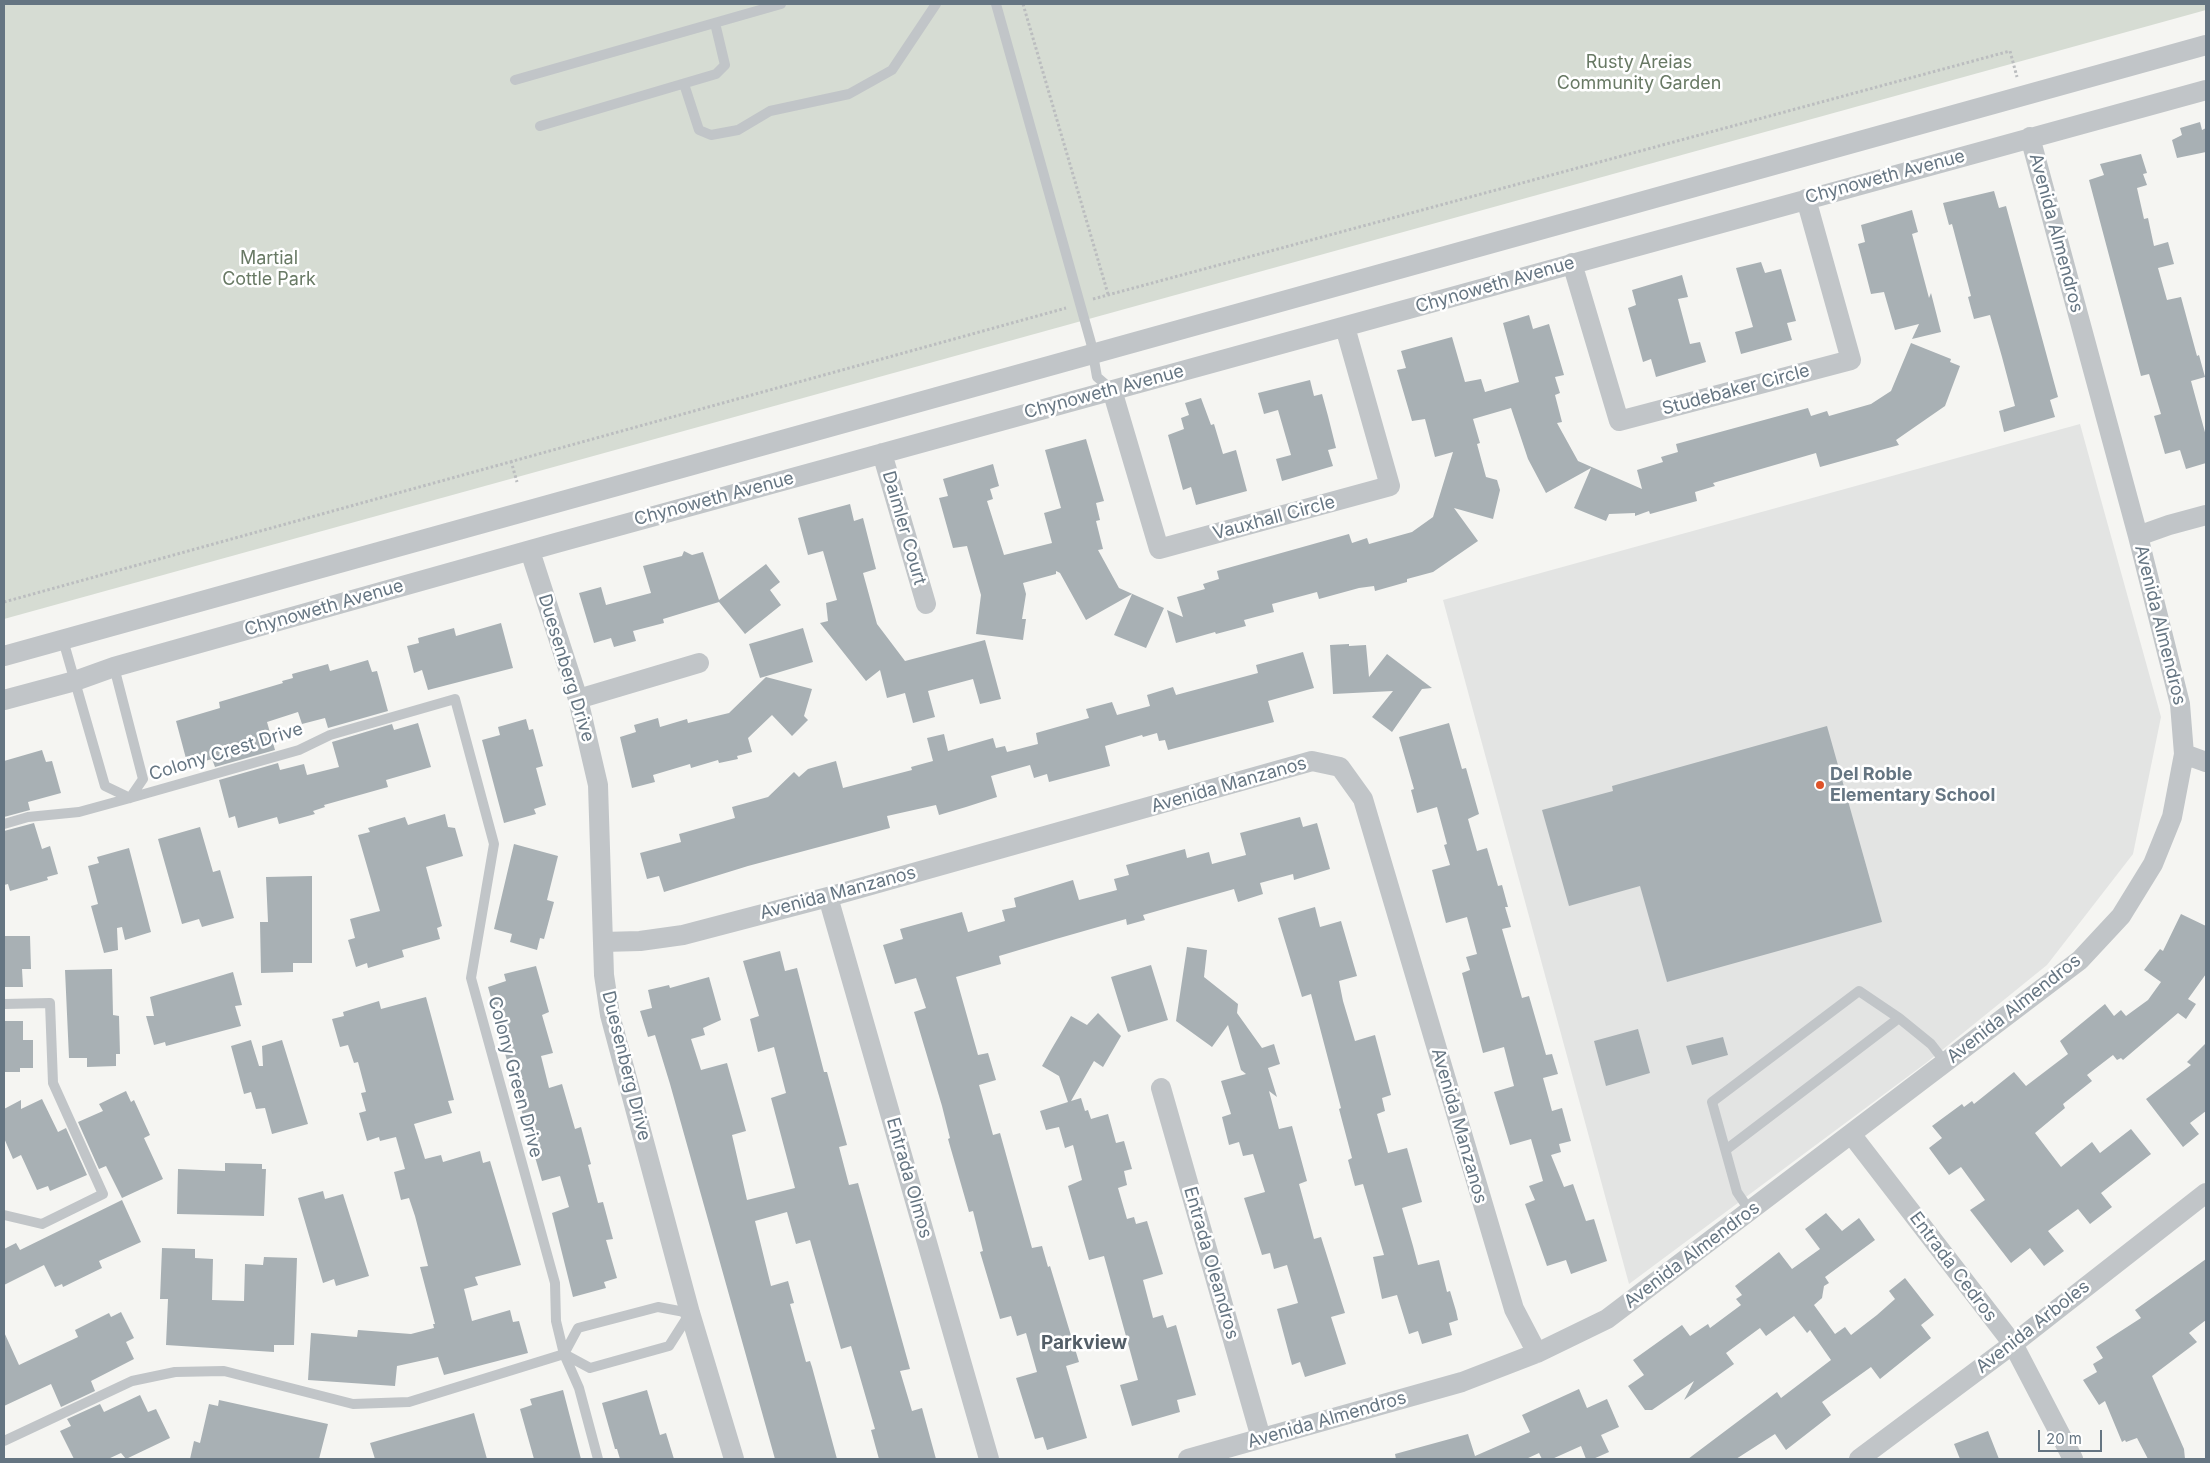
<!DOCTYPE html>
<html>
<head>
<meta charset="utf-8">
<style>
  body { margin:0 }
  #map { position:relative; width:2210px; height:1463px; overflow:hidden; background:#f5f5f2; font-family:Inter,sans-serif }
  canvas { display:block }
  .frame { position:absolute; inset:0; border:5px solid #657582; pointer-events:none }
  .scale { position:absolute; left:2038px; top:1430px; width:64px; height:22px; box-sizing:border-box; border:2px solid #657582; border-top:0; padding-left:6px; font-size:15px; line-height:18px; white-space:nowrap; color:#657582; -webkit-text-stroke:4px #fff; paint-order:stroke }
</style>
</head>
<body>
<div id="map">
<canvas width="2210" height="1463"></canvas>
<div class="frame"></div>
<div class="scale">20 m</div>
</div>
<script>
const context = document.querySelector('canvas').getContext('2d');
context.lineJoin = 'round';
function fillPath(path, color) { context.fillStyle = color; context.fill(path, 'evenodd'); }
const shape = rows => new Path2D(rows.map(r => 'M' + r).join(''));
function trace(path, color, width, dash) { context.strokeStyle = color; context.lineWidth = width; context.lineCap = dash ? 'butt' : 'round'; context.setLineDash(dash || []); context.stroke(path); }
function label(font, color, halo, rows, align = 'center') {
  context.font = font + ' Inter,sans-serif'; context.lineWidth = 5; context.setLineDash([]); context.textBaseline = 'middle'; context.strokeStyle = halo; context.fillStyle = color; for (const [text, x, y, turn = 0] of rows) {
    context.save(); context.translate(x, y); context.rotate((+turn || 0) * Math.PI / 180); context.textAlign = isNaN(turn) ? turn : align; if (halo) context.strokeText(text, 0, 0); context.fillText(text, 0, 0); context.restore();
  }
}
const built = shape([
  [2080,424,2161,717,2133,854,2047,965,1926,1063,1629,1284,1443,600]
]);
const green = shape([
  [4,4,2206,4,2206,10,4,619]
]);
const building = shape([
  [2200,122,2202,130,2206,128,2206,152,2177,158,2172,140,2182,135,2180,128],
  [2141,154,2147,173,2143,174,2147,185,2137,188,2144,219,2148,218,2154,246,2168,242,2174,264,2158,268,2167,300,2181,297,2197,356,2199,355,2205,377,2191,381,2206,436,2206,463,2186,469,2180,450,2165,454,2154,416,2161,414,2149,374,2141,376,2089,180,2104,175,2100,164],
  [1994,191,1999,208,2006,206,2058,397,2050,400,2055,417,2004,432,1999,411,2015,406,2002,357,1990,315,1974,319,1968,297,1971,296,1952,224,1949,225,1943,203],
  [1912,210,1918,232,1912,234,1929,298,1931,293,1941,332,1912,339,1919,324,1895,330,1884,292,1871,294,1858,244,1865,242,1861,225],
  [1761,262,1765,273,1781,269,1796,321,1787,323,1792,340,1741,354,1735,332,1753,327,1736,268],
  [1682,275,1688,297,1678,299,1690,344,1700,342,1706,362,1656,377,1651,359,1643,362,1628,308,1636,305,1632,290],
  [1529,315,1533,329,1549,324,1564,375,1555,377,1560,393,1555,395,1562,422,1557,423,1578,461,1642,489,1637,470,1663,462,1661,457,1678,452,1676,444,1808,408,1811,416,1827,411,1829,416,1871,404,1891,391,1911,343,1951,359,1950,362,1960,366,1945,406,1896,440,1899,445,1820,467,1816,453,1713,483,1715,486,1695,492,1697,501,1650,514,1649,511,1635,516,1635,513,1609,514,1606,521,1574,508,1591,468,1546,493,1528,459,1511,408,1473,419,1480,443,1477,444,1486,477,1497,480,1500,490,1493,519,1454,508,1478,541,1433,572,1407,579,1407,582,1375,591,1374,586,1359,588,1319,599,1317,592,1272,604,1274,612,1244,620,1246,626,1216,634,1215,632,1176,643,1167,610,1183,617,1177,597,1205,589,1203,584,1219,579,1217,571,1349,534,1352,543,1367,538,1369,544,1412,532,1433,517,1453,452,1435,457,1425,419,1412,421,1397,370,1406,368,1401,351,1452,337,1465,382,1481,379,1485,392,1519,382,1503,323],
  [1310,380,1314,396,1322,394,1328,416,1336,448,1328,450,1333,466,1282,481,1276,459,1291,455,1278,410,1264,414,1258,393],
  [1201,398,1211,425,1214,424,1223,454,1236,450,1247,491,1196,505,1191,487,1183,490,1168,435,1184,429,1181,418,1189,415,1185,403],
  [1086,439,1104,501,1096,503,1100,520,1096,521,1103,549,1098,550,1119,588,1164,608,1146,648,1114,635,1132,594,1086,620,1060,573,1056,571,1056,574,1023,583,1026,594,1022,619,1026,619,1023,640,976,634,981,595,967,546,953,548,939,498,948,496,943,479,993,464,999,486,990,489,993,499,987,501,1004,555,1052,543,1044,513,1061,508,1045,450],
  [850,504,854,521,863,518,876,569,863,573,877,624,905,661,985,640,1001,699,980,704,973,679,928,691,935,717,913,723,905,693,887,698,880,670,866,681,820,623,828,621,826,603,837,600,823,551,808,555,798,518],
  [684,551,692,555,703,552,719,600,766,564,780,582,770,590,781,605,745,634,719,602,663,619,664,623,633,631,636,641,614,647,611,638,594,643,579,593,601,587,606,605,651,593,643,566,682,556],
  [501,623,513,668,428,690,422,670,414,673,407,646,419,643,418,638,454,628,456,636],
  [803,628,813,662,760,678,749,644],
  [1349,644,1349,646,1366,645,1369,677,1387,654,1432,688,1422,689,1392,732,1372,717,1393,691,1333,694,1330,645],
  [1303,652,1314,688,1268,701,1274,722,1168,750,1165,740,1159,741,1157,733,1143,737,1142,735,1105,746,1110,766,1049,782,1047,774,1034,778,1030,765,991,776,997,797,966,807,939,815,936,805,887,816,890,828,748,866,664,892,659,876,647,879,640,853,681,842,679,834,735,818,732,807,768,797,794,772,799,777,808,769,836,761,843,788,912,770,911,767,933,761,927,738,944,734,948,751,993,738,996,748,1005,746,1007,752,1038,744,1036,733,1089,718,1086,709,1112,702,1117,715,1150,706,1147,695,1173,687,1176,695,1258,673,1256,665],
  [368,660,372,672,377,671,388,711,328,728,325,718,302,724,298,712,267,722,275,750,215,767,212,759,188,766,176,721,220,708,219,702,283,683,282,681,293,678,292,674,328,664,330,671],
  [766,677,812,689,804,716,808,720,792,736,772,715,748,738,752,752,737,756,738,759,719,763,718,760,691,768,690,764,653,775,655,782,632,788,620,737,636,732,634,725,658,718,660,727,687,719,688,723,729,713],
  [526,719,529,730,533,729,543,766,536,768,546,805,534,809,536,814,504,823,482,740,500,735,498,727],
  [418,723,431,767,386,780,388,787,324,805,325,807,313,811,315,814,279,824,277,817,238,828,235,816,229,818,219,780,278,763,280,770,304,764,307,775,339,767,332,742,392,724,394,730],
  [1449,723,1462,769,1466,768,1479,814,1468,819,1477,851,1487,848,1498,886,1502,885,1508,907,1505,907,1511,927,1502,929,1522,998,1529,996,1546,1055,1552,1054,1558,1074,1543,1078,1552,1111,1562,1108,1571,1141,1559,1144,1561,1152,1551,1155,1564,1187,1573,1184,1586,1221,1594,1219,1607,1261,1571,1274,1566,1260,1547,1266,1525,1204,1535,1200,1529,1186,1543,1181,1531,1139,1510,1145,1494,1092,1514,1086,1504,1047,1483,1053,1462,973,1470,970,1466,957,1477,954,1467,917,1446,923,1432,870,1450,865,1444,845,1447,844,1437,807,1417,813,1411,790,1414,789,1399,737],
  [1827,726,1882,922,1667,982,1640,886,1569,906,1542,810,1613,791,1612,786],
  [42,750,46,762,52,761,61,793,28,802,30,810,4,817,4,761],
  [445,814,448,827,455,828,463,856,426,867,442,926,437,928,440,939,402,950,404,957,368,968,367,963,356,967,348,940,355,938,350,919,380,911,358,835,370,832,368,828,405,817,408,825],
  [1300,817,1303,827,1317,823,1330,869,1294,880,1293,874,1260,883,1263,894,1238,902,1234,889,1143,915,1145,920,1127,925,1126,919,1056,939,999,956,1001,964,956,977,978,1055,988,1053,996,1080,979,1085,993,1135,1000,1133,1032,1248,1042,1246,1048,1267,1050,1266,1079,1362,1066,1366,1087,1438,1047,1450,1043,1437,1035,1439,1016,1378,1037,1372,1026,1333,1017,1336,1011,1316,1000,1319,980,1252,983,1251,973,1211,969,1212,948,1139,950,1138,942,1106,914,1012,926,1008,916,978,895,984,883,945,903,939,900,929,962,912,968,932,1005,921,1002,910,1016,907,1014,898,1073,880,1079,900,1117,890,1114,879,1129,875,1126,865,1185,849,1187,858,1209,852,1212,864,1246,855,1240,833],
  [34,823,42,849,50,846,58,874,47,877,48,880,10,891,8,884,4,885,4,831],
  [200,827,213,872,220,870,234,918,202,927,199,919,182,924,158,839],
  [514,844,558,856,547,900,554,902,544,939,540,938,537,950,510,942,512,934,494,929],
  [129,848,151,932,125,940,122,927,117,928,118,950,104,953,91,906,98,904,88,866,99,863,97,857],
  [312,876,312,963,293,963,293,972,261,973,260,922,268,922,266,877],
  [1315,907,1320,927,1341,921,1357,976,1339,981,1343,1001,1355,1041,1375,1035,1391,1095,1382,1098,1385,1111,1377,1114,1388,1153,1407,1148,1422,1202,1402,1208,1413,1246,1418,1265,1439,1260,1447,1292,1450,1291,1456,1311,1458,1320,1449,1323,1452,1335,1422,1344,1418,1331,1409,1334,1397,1295,1382,1299,1373,1257,1384,1255,1363,1184,1355,1186,1348,1160,1352,1158,1339,1109,1341,1108,1311,994,1302,997,1278,918],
  [2181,914,2206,926,2206,974,2188,999,2196,1004,2186,1019,2178,1013,2123,1060,2121,1058,2117,1060,2113,1055,2087,1075,2092,1081,2063,1104,2065,1108,2035,1133,2061,1167,2092,1142,2100,1153,2131,1129,2151,1154,2101,1193,2112,1207,2090,1224,2078,1209,2048,1231,2064,1251,2044,1266,2030,1248,2011,1263,1970,1210,1985,1200,1961,1167,1949,1175,1929,1148,1942,1138,1932,1126,1962,1104,1964,1107,1972,1101,1974,1104,2014,1072,2026,1086,2068,1054,2060,1041,2105,1004,2114,1016,2121,1010,2126,1016,2148,1000,2161,982,2144,970,2160,949,2163,951],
  [4,936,30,936,31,969,22,969,23,987,4,987],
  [1187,947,1207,950,1204,977,1238,1004,1237,1013,1262,1048,1274,1044,1280,1064,1268,1068,1277,1097,1269,1091,1279,1129,1292,1126,1307,1181,1299,1184,1314,1239,1321,1237,1345,1313,1331,1317,1346,1364,1305,1377,1300,1362,1292,1365,1277,1309,1298,1303,1287,1265,1274,1269,1270,1253,1262,1255,1244,1198,1265,1192,1253,1154,1243,1156,1239,1142,1229,1145,1222,1117,1231,1114,1221,1081,1246,1074,1241,1070,1228,1025,1212,1047,1176,1021],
  [780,951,785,971,797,968,824,1072,827,1072,847,1145,839,1147,849,1185,858,1183,910,1369,900,1371,912,1411,922,1408,936,1459,879,1459,871,1430,875,1429,851,1346,841,1349,810,1240,796,1244,787,1212,755,1221,771,1286,788,1281,794,1303,790,1304,806,1362,810,1361,812,1367,837,1459,775,1459,670,1084,655,1035,648,1037,640,1011,652,1008,648,990,669,985,670,988,709,977,721,1020,703,1028,705,1035,691,1039,701,1070,727,1063,746,1131,732,1135,747,1200,795,1188,771,1098,786,1093,774,1047,758,1052,750,1019,759,1016,743,961],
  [1151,965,1168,1020,1128,1032,1111,977],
  [536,966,549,1012,542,1015,553,1053,541,1056,549,1088,562,1084,575,1129,581,1127,591,1164,588,1165,598,1203,603,1202,613,1239,606,1240,617,1278,604,1282,606,1288,573,1297,552,1213,569,1207,560,1176,542,1181,497,1026,499,1026,488,987,506,981,504,974],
  [112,969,113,1015,119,1016,120,1054,116,1054,116,1066,87,1067,87,1058,69,1058,65,970],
  [233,972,242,1005,235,1006,241,1026,166,1046,165,1042,154,1045,146,1016,154,1016,150,997],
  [426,997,454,1100,448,1101,452,1113,414,1124,425,1159,441,1155,443,1162,480,1151,483,1163,490,1161,521,1265,475,1277,478,1285,464,1289,472,1321,510,1310,513,1322,519,1321,528,1353,444,1375,438,1357,397,1366,395,1386,308,1380,311,1333,357,1337,358,1330,411,1334,434,1328,433,1324,435,1324,420,1267,428,1266,415,1216,409,1198,401,1200,394,1172,405,1169,396,1137,380,1141,379,1137,367,1141,359,1113,366,1111,361,1093,366,1092,358,1062,354,1063,348,1045,340,1047,332,1019,344,1016,343,1012,379,1001,381,1009],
  [1098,1013,1121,1036,1103,1067,1094,1061,1071,1101,1081,1098,1085,1111,1088,1110,1091,1119,1108,1114,1116,1143,1124,1141,1132,1169,1124,1171,1127,1185,1118,1188,1127,1219,1134,1217,1136,1224,1147,1221,1163,1274,1143,1280,1153,1318,1163,1315,1167,1328,1176,1325,1196,1395,1177,1400,1180,1412,1132,1426,1120,1385,1138,1380,1104,1256,1089,1260,1068,1186,1082,1180,1073,1145,1065,1148,1059,1127,1046,1130,1040,1111,1068,1102,1059,1076,1042,1066,1051,1050,1071,1016,1087,1025],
  [4,1021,23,1021,23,1040,33,1040,33,1068,20,1068,20,1072,4,1072],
  [1638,1029,1650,1073,1606,1086,1594,1041],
  [1723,1037,1728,1055,1692,1065,1686,1046],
  [251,1040,259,1066,263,1066,262,1046,282,1040,308,1124,272,1134,265,1108,256,1109,251,1092,244,1094,231,1046],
  [2206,1043,2206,1111,2190,1123,2199,1134,2183,1147,2146,1099,2191,1065,2187,1062],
  [126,1091,131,1102,134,1100,150,1135,144,1138,163,1179,122,1198,106,1166,99,1169,78,1122,103,1111,99,1104],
  [42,1099,58,1132,66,1128,87,1175,50,1191,48,1186,37,1190,21,1155,13,1159,4,1138,4,1109,21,1100,21,1109],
  [225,1163,262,1164,262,1169,266,1169,264,1216,177,1214,178,1169,225,1171],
  [323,1191,325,1199,343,1194,369,1276,336,1286,334,1279,323,1283,298,1198],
  [122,1200,141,1242,99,1261,102,1268,63,1287,62,1284,55,1287,44,1265,4,1285,4,1249,16,1243,20,1250],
  [1826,1213,1842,1231,1859,1218,1875,1240,1825,1277,1829,1283,1824,1286,1822,1298,1814,1305,1835,1334,1845,1327,1851,1335,1877,1315,1895,1299,1889,1291,1905,1278,1934,1315,1921,1325,1931,1338,1880,1379,1871,1367,1822,1402,1831,1415,1786,1450,1775,1434,1736,1459,1688,1459,1777,1392,1781,1398,1831,1360,1810,1330,1807,1333,1794,1316,1766,1336,1760,1328,1726,1353,1734,1364,1684,1400,1694,1381,1652,1410,1645,1410,1628,1386,1644,1375,1633,1360,1682,1325,1690,1336,1708,1324,1710,1328,1741,1305,1736,1299,1742,1295,1735,1286,1779,1252,1792,1269,1820,1249,1805,1229],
  [162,1248,195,1249,195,1258,213,1259,212,1300,244,1301,245,1264,263,1265,264,1257,297,1258,294,1345,274,1345,274,1352,166,1345,168,1299,160,1299],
  [2206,1259,2206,1320,2189,1333,2197,1342,2152,1376,2184,1449,2185,1459,2148,1459,2137,1438,2126,1442,2125,1440,2122,1442,2105,1401,2099,1405,2083,1380,2097,1372,2093,1364,2103,1358,2096,1347,2141,1318,2135,1310],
  [121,1312,134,1338,126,1342,134,1359,91,1381,95,1391,61,1407,51,1384,4,1406,4,1332,19,1365,78,1337,75,1330,109,1313,111,1317],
  [1579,1389,1587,1408,1607,1399,1619,1427,1601,1435,1609,1452,1593,1459,1586,1459,1581,1446,1552,1459,1542,1459,1539,1453,1526,1459,1396,1459,1395,1454,1468,1434,1475,1456,1530,1432,1522,1415],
  [563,1390,581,1459,534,1459,520,1409,532,1405,530,1399],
  [647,1390,660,1435,666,1433,674,1459,620,1459,617,1449,615,1449,602,1403],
  [140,1395,148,1412,156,1409,170,1438,126,1459,121,1453,108,1459,74,1459,60,1431,71,1426,67,1419,100,1404,104,1412],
  [219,1400,328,1424,319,1459,190,1459,194,1441,200,1443,209,1404,218,1406],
  [474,1413,487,1459,375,1459,370,1443],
  [1988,1431,1999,1459,1960,1459,1954,1444]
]);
const path = shape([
  [1023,4,1108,294],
  [1093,299,2010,51,2017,77],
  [511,461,517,482],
  [4,602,1066,308]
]);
const lane = shape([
  [996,4,1091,343,1097,377,1112,390],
  [515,80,781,4],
  [684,84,699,130,711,135,738,130,770,111,849,94,892,70,936,4],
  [540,126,716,74,725,65,715,23],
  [63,640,105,786,130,798,143,779,114,667],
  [4,824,28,817,79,812,130,798,299,750,330,735,455,699,494,844,471,978,555,1283,556,1321,564,1354,579,1388,598,1459],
  [4,1004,50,1003,53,1083,103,1194,42,1224,4,1215],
  [1727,1149,1899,1018],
  [1750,1211,1737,1192,1712,1102,1859,991,1899,1018,1931,1044,1945,1062],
  [4,1441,132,1381,175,1372,224,1371,353,1404,409,1402,564,1354,590,1368,669,1346,690,1313,658,1307,578,1328,564,1354]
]);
const street = shape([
  [1572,263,1619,421,1851,360,1806,199],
  [1112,390,1159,549,1390,486,1345,327],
  [882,453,926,604],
  [2138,536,2169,525,2206,515],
  [530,551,578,699,598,785,604,975,610,1015,690,1313,734,1459],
  [4,656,2206,45],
  [578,699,699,663],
  [4,700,75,681,114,667,556,543,2206,90],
  [2184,754,2206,762],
  [828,897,989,1459],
  [603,942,640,941,683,935,828,897,1312,761,1340,767,1363,799,1514,1309,1537,1353],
  [1161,1088,1261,1438],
  [1851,1134,2013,1344,2073,1459],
  [1188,1459,1462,1382,1537,1353,1607,1319,2080,960,2121,916,2153,864,2172,817,2184,754,2180,704,2138,536,2030,137],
  [1859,1459,2013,1344,2206,1193]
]);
const markers = [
  [1820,785,5,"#de5329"]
];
const parkNames = [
  ["Rusty Areias",1639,63],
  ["Community Garden",1639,84],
  ["Martial",269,259],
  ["Cottle Park",269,280]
];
const streetNames = [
  ["Chynoweth Avenue",1885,177,-15],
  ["Avenida Almendros",2056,233,75],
  ["Chynoweth Avenue",1495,285,-16],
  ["Studebaker Circle",1736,390,-15],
  ["Chynoweth Avenue",1104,392,-15],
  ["Chynoweth Avenue",714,499,-15],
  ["Vauxhall Circle",1274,518,-15],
  ["Daimler Court",904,528,74],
  ["Chynoweth Avenue",324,608,-16],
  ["Avenida Almendros",2160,625,76],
  ["Duesenberg Drive",566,668,73],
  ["Colony Crest Drive",226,752,-17],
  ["Avenida Manzanos",1229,785,-16],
  ["Avenida Manzanos",838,893,-15],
  ["Avenida Almendros",2014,1009,-38],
  ["Duesenberg Drive",626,1066,76],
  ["Colony Green Drive",515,1077,75],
  ["Avenida Manzanos",1459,1126,74],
  ["Entrada Olmos",909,1178,74],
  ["Avenida Almendros",1692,1255,-37],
  ["Entrada Oleandros",1211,1263,74],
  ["Entrada Cedros",1953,1267,53],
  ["Avenida Arboles",2033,1327,-38],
  ["Avenida Almendros",1327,1420,-16]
];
const poiNames = [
  ["Del Roble",1830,775],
  ["Elementary School",1830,796]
];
const neighbourhoodNames = [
  ["Parkview",1084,1343]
];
fillPath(built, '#e3e4e3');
fillPath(green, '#d6dcd3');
fillPath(building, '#a8b0b4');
trace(path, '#bbbdbf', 3, [2.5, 2.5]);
trace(lane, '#c1c5c8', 10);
trace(street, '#c1c5c8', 20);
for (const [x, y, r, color] of markers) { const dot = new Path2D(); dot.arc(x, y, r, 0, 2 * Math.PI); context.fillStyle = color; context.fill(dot); trace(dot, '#fff', 2); }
label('18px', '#687964', '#fff', parkNames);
label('18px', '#657582', '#fff', streetNames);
label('bold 18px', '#657582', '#fff', poiNames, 'left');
label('bold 19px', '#535e67', '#fff', neighbourhoodNames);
</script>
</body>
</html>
